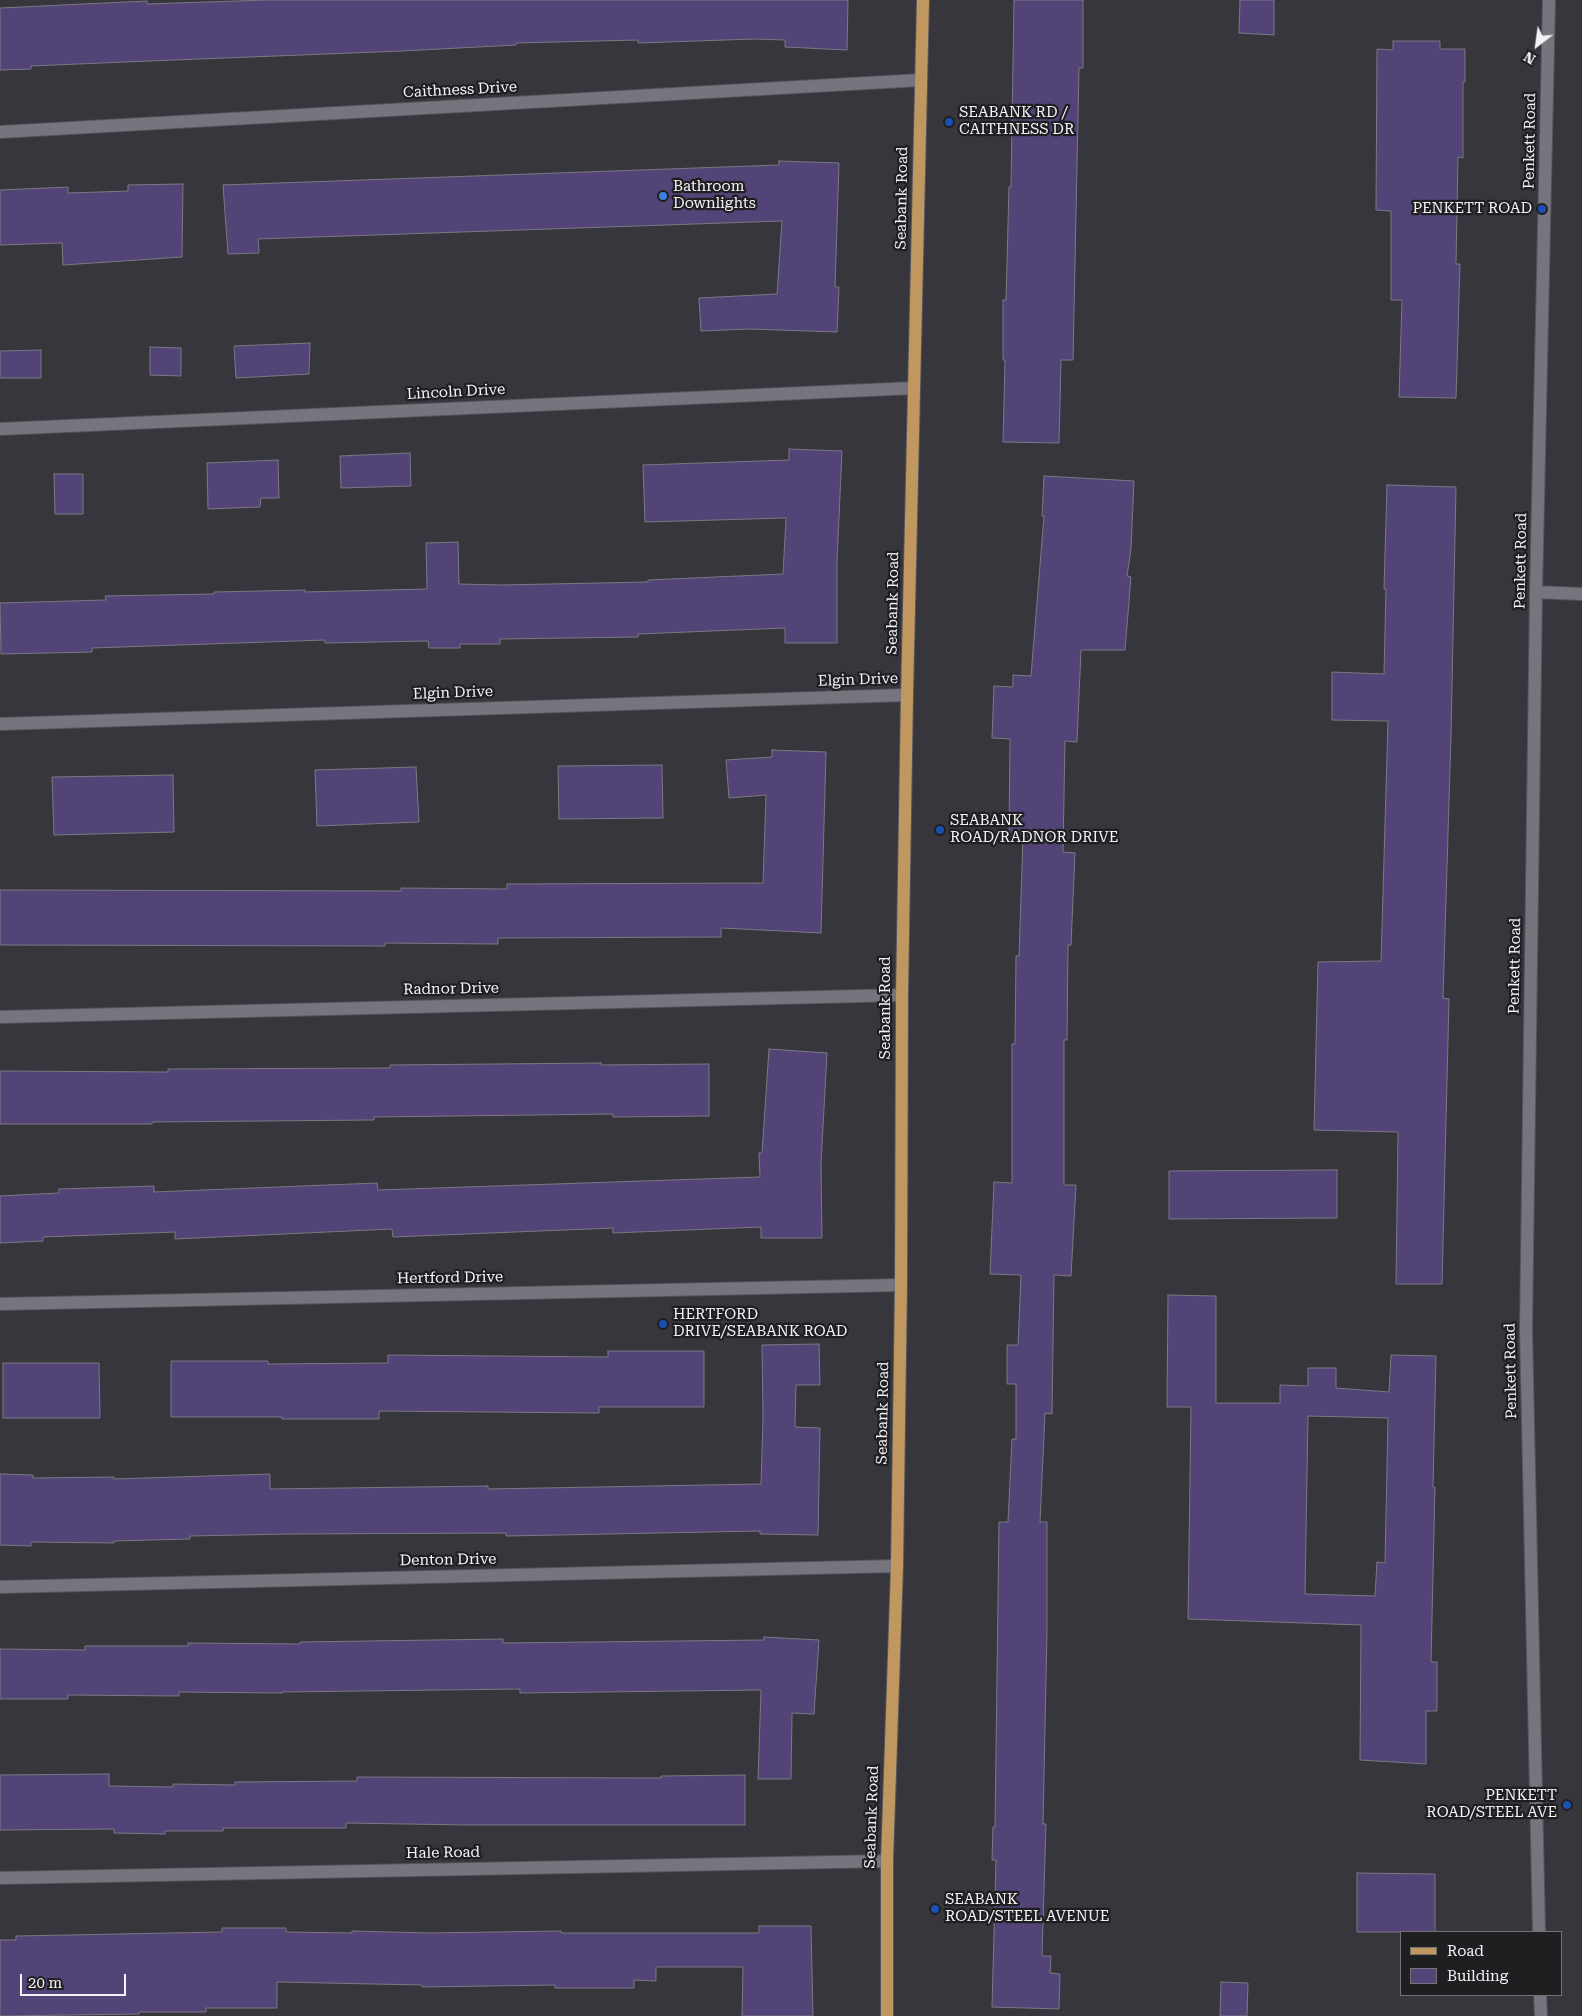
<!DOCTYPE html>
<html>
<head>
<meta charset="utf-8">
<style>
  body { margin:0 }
  #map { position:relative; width:1582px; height:2016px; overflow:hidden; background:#37363d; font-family:"Roboto Serif",serif }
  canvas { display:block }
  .legend { position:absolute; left:1400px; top:1931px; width:162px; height:65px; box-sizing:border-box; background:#1f1e21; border:1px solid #747376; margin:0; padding:6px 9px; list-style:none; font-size:15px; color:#f3f2f6 }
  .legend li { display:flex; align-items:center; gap:10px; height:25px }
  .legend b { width:25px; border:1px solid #747376 }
  .north { position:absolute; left:1512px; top:20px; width:50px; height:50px; -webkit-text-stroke:4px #1f1e21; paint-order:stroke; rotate:210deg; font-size:14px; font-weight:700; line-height:20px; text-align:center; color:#f3f2f6 }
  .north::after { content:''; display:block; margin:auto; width:18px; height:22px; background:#f3f2f6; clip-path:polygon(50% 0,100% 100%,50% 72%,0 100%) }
  .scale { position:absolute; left:20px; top:1974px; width:106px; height:22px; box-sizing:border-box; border:2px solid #f3f2f6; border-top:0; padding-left:6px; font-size:15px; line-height:18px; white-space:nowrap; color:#f3f2f6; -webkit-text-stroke:4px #1f1e21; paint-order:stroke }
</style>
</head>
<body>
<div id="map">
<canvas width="1582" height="2016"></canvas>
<ul class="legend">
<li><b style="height:6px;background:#bf975f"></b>Road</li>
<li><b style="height:14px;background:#534477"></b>Building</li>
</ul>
<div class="north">N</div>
<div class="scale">20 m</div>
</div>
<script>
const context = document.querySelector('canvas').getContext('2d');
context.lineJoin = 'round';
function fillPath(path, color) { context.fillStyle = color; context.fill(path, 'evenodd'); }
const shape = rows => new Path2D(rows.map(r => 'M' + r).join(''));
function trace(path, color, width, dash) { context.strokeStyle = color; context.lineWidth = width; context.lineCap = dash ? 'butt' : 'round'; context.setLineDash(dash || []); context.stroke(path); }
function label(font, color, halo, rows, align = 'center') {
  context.font = font + ' "Roboto Serif",serif'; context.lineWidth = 4.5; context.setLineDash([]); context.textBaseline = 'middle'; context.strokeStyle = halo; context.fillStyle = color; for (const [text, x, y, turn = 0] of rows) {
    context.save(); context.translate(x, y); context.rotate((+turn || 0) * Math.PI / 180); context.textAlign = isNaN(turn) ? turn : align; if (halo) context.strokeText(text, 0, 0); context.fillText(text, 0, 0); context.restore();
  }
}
const building = shape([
  [266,0,848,0,847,50,785,47,785,40,754,39,638,43,638,40,516,43,516,45,402,51,149,61,31,66,31,69,0,70,0,8,147,1,147,4,266,0],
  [1014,0,1083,0,1083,68,1079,68,1073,360,1061,360,1059,443,1003,442,1005,360,1003,360,1003,300,1006,300,1009,187,1011,187,1014,0],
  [1240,0,1274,0,1274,35,1239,33,1240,0],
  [1393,41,1440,41,1440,49,1465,49,1465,82,1463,82,1463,158,1458,157,1456,264,1460,264,1456,398,1399,397,1402,300,1391,300,1391,211,1376,210,1377,49,1393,50,1393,41],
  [779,161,839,163,835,287,839,287,837,332,749,329,701,331,699,298,777,294,782,221,258,239,259,253,228,254,223,185,779,165,779,161],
  [183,184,182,257,63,265,62,243,0,245,0,190,68,187,68,193,100,192,128,191,128,185,183,184],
  [310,343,309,374,236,378,234,346,310,343],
  [150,347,181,348,181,376,150,375,150,347],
  [41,350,41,378,0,378,0,351,41,350],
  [789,449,842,451,837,561,837,643,785,643,785,628,638,634,638,637,500,639,500,644,460,644,460,648,429,648,428,641,325,643,325,640,92,648,92,652,1,654,0,603,106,600,105,596,214,594,214,592,305,590,305,592,427,589,426,543,458,542,459,584,500,585,648,582,648,580,783,574,786,518,645,522,643,465,789,460,789,449],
  [410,453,411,486,341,488,340,456,410,453],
  [278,460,279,498,261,498,260,507,208,509,207,463,278,460],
  [54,474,83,474,83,514,55,514,54,474],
  [1044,476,1134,481,1131,549,1127,576,1131,577,1125,650,1081,650,1077,742,1065,741,1063,852,1075,853,1071,945,1068,945,1067,1040,1064,1040,1064,1185,1076,1185,1071,1276,1054,1275,1052,1414,1045,1413,1040,1522,1047,1522,1047,1631,1043,1824,1046,1824,1042,1956,1051,1956,1050,1973,1060,1974,1059,2009,992,2007,996,1860,992,1860,993,1827,995,1827,996,1752,999,1522,1008,1522,1012,1439,1016,1439,1016,1384,1007,1384,1007,1345,1018,1345,1021,1275,990,1274,994,1182,1012,1183,1012,1044,1015,1044,1016,956,1019,956,1023,837,1009,836,1010,739,992,738,994,686,1013,687,1013,675,1031,676,1044,516,1042,516,1044,476],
  [1387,485,1456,487,1451,736,1443,998,1449,999,1442,1284,1396,1284,1398,1132,1314,1130,1318,962,1381,961,1388,721,1332,720,1332,672,1384,674,1386,589,1384,589,1387,485],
  [772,750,826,752,821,933,721,928,721,937,498,938,498,944,385,943,385,946,0,945,0,890,401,891,401,888,507,889,507,884,763,883,766,795,729,798,726,760,772,757,772,750],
  [662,765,663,818,559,819,558,766,662,765],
  [416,767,419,822,317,826,315,770,416,767],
  [173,775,174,832,54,835,52,777,173,775],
  [769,1049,827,1053,821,1164,822,1238,761,1238,761,1227,613,1233,613,1228,393,1237,392,1229,175,1239,175,1232,43,1237,43,1241,0,1243,0,1196,59,1193,59,1189,154,1186,154,1192,377,1183,378,1190,760,1177,759,1153,762,1153,769,1049],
  [601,1063,601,1065,709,1064,709,1116,613,1117,613,1114,374,1117,374,1120,152,1122,152,1124,0,1124,0,1071,168,1072,168,1069,390,1068,390,1065,601,1063],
  [1337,1170,1337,1218,1169,1219,1169,1171,1337,1170],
  [1168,1295,1216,1296,1216,1403,1280,1403,1280,1385,1308,1386,1308,1368,1336,1368,1336,1388,1389,1392,1391,1355,1436,1356,1433,1487,1435,1487,1431,1662,1437,1662,1437,1711,1426,1711,1426,1764,1360,1760,1361,1625,1188,1619,1191,1407,1167,1407,1168,1295],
  [1308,1416,1388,1418,1385,1563,1377,1562,1375,1596,1305,1594,1308,1416],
  [819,1344,820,1385,796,1385,795,1427,820,1428,818,1535,760,1534,760,1531,506,1536,506,1533,290,1534,190,1536,190,1539,114,1541,114,1543,31,1542,31,1546,0,1545,0,1474,33,1475,33,1478,114,1477,114,1479,270,1474,270,1489,488,1486,488,1489,761,1484,763,1418,762,1345,819,1344],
  [608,1351,704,1351,704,1407,599,1407,599,1413,379,1411,379,1419,282,1419,282,1417,171,1417,171,1361,268,1361,268,1364,388,1363,388,1355,608,1357,608,1351],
  [3,1363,99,1363,100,1418,3,1418,3,1363],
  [764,1637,819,1640,814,1714,792,1713,791,1779,758,1779,761,1690,520,1693,520,1689,282,1692,282,1693,179,1692,179,1696,68,1695,68,1699,0,1699,0,1649,85,1650,85,1646,188,1646,188,1643,300,1644,300,1642,503,1639,503,1643,764,1640,764,1637],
  [109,1774,109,1786,173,1787,173,1784,235,1785,235,1782,357,1781,357,1777,661,1778,661,1776,745,1775,745,1825,467,1825,346,1823,346,1828,223,1828,223,1831,165,1831,165,1834,114,1833,114,1829,0,1830,0,1775,109,1774],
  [1357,1873,1435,1874,1435,1932,1357,1932,1357,1873],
  [759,1926,811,1926,813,2016,742,2016,743,1967,656,1967,656,1981,634,1980,634,1988,555,1988,555,1985,422,1987,422,1985,277,1982,277,2008,206,2008,206,2012,139,2012,139,2014,0,2016,0,1940,16,1940,16,1936,222,1932,222,1928,286,1928,286,1932,352,1933,352,1931,428,1933,561,1931,561,1933,759,1933,759,1926],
  [1221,1982,1248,1983,1247,2016,1220,2016,1221,1982]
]);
const minor = shape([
  [0,132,921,80],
  [0,429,914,388],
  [1536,592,1582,594],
  [0,724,907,695],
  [0,1017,902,995],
  [0,1304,901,1285],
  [0,1587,897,1566],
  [0,1878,887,1861],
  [1539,1932,1526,1330,1536,592,1549,0],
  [1540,1995,1541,2016]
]);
const major = shape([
  [887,2016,887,1861,897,1566,901,1285,902,995,907,695,923,0]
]);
const markers = [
  [949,122,5,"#1a4fb4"],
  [663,196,5,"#3f7fe0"],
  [1542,209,5,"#1a4fb4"],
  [940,830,5,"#1a4fb4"],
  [663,1324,5,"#1a4fb4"],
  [1567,1805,5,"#1a4fb4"],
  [935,1909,5,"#1a4fb4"]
];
const streetNames = [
  ["Caithness Drive",460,90,-3],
  ["Penkett Road",1530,141,-89],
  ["Seabank Road",902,198,-89],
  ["Lincoln Drive",456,392,-3],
  ["Penkett Road",1521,561,-89],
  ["Seabank Road",893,603,-89],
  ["Elgin Drive",858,680,-2],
  ["Elgin Drive",453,693,-2],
  ["Penkett Road",1515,966,-89],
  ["Radnor Drive",451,989,-1],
  ["Seabank Road",886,1008,-90],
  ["Hertford Drive",450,1278,-1],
  ["Penkett Road",1511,1371,-91],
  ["Seabank Road",883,1413,-89],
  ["Denton Drive",448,1560,-1],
  ["Seabank Road",872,1817,-88],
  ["Hale Road",443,1853,-1]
];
const poiNames = [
  ["SEABANK RD /",959,113],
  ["CAITHNESS DR",959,130],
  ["Bathroom",673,187],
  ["Downlights",673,204],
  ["PENKETT ROAD",1532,209,"right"],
  ["SEABANK",950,821],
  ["ROAD/RADNOR DRIVE",950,838],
  ["HERTFORD",673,1315],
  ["DRIVE/SEABANK ROAD",673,1332],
  ["PENKETT",1557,1796,"right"],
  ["ROAD/STEEL AVE",1557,1813,"right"],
  ["SEABANK",945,1900],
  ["ROAD/STEEL AVENUE",945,1917]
];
fillPath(building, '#534477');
trace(building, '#7b7981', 1);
trace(minor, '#56545b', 14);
trace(major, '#56545b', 14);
trace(minor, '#76757d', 12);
trace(major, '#bf975f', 12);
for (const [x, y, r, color] of markers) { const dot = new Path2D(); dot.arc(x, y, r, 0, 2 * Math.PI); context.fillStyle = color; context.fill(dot); trace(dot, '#1f1e21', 2); }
label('15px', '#f3f2f6', '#1f1e21', streetNames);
label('15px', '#f3f2f6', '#1f1e21', poiNames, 'left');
</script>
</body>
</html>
